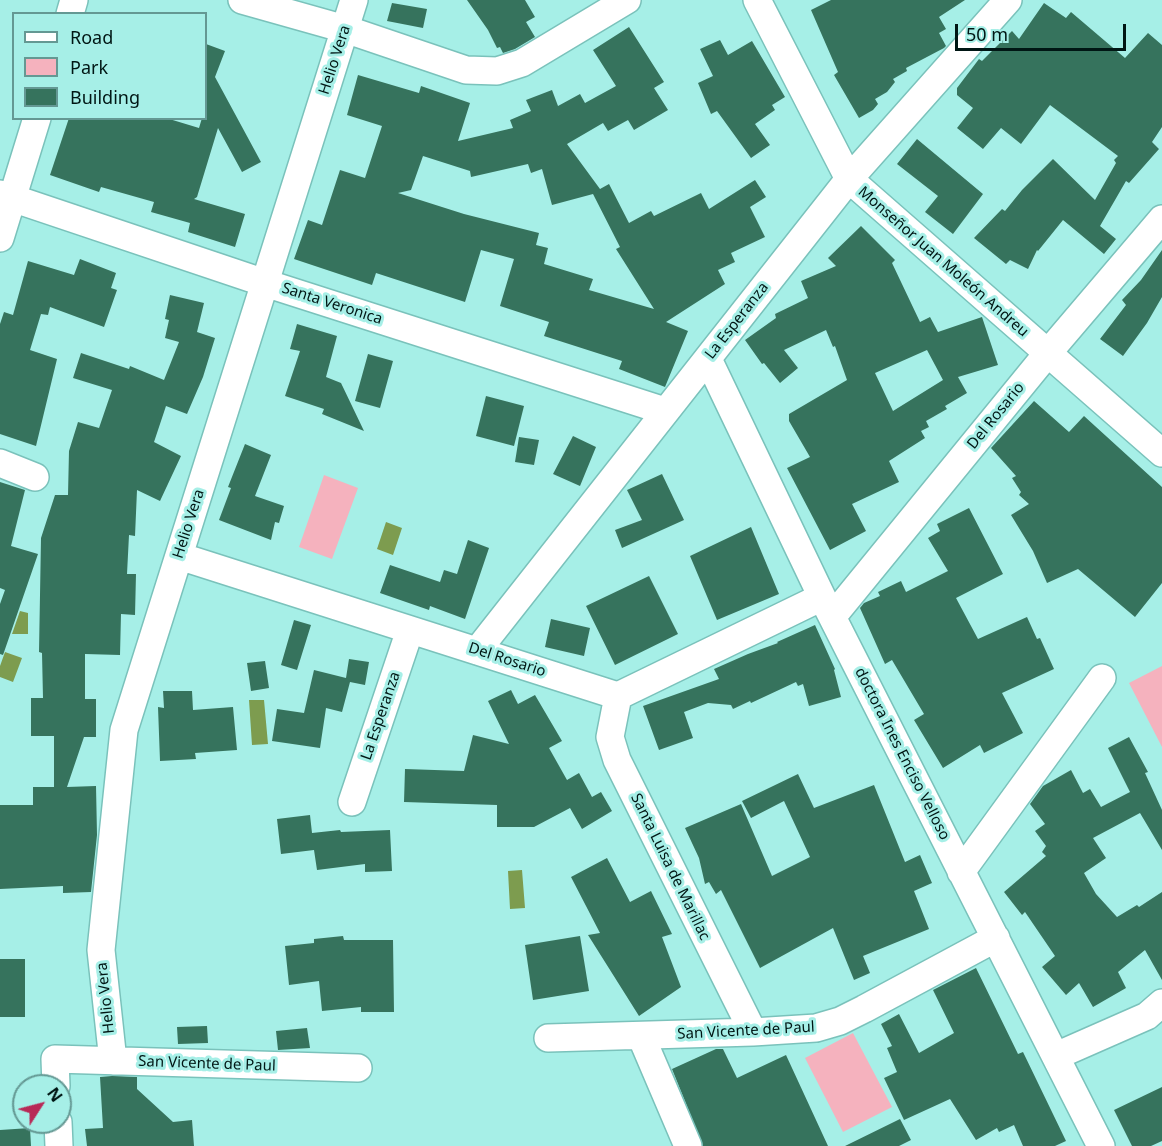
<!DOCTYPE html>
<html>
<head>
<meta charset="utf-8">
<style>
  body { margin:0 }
  #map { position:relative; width:1162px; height:1146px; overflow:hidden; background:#a6efe7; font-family:"Noto Sans",sans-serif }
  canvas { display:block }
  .legend { position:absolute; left:12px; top:12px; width:195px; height:108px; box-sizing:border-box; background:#a6efe7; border:2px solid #649893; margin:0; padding:8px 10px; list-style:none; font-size:18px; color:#001614 }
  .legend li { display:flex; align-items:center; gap:12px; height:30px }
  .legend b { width:30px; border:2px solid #649893 }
  .north { position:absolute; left:12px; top:1074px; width:60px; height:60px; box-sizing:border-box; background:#a6efe7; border:2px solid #649893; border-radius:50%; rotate:54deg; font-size:16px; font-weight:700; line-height:24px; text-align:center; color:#001614 }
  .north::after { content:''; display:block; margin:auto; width:21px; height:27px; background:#b82957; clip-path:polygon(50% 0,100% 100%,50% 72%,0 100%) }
  .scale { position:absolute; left:955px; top:24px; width:171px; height:27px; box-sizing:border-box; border:3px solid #001614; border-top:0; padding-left:8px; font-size:18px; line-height:21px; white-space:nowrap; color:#001614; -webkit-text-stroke:4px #a6efe7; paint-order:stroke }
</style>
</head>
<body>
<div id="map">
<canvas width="1162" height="1146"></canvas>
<ul class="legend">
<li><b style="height:8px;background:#fff"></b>Road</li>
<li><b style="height:16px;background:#f5b2be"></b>Park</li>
<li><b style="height:16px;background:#36735d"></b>Building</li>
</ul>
<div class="north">N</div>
<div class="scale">50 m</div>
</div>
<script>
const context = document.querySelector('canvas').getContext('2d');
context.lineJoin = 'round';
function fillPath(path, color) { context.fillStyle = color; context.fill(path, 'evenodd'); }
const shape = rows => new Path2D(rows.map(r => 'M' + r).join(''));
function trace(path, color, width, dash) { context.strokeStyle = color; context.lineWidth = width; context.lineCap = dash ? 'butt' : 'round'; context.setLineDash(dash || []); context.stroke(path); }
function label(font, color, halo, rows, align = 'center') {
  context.font = font + ' "Noto Sans",sans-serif'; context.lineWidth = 6; context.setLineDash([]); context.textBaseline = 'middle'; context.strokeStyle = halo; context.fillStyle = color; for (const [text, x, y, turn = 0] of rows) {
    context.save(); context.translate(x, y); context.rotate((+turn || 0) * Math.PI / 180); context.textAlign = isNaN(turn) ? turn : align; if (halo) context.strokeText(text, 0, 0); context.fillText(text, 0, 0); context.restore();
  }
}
const green = shape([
  [324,475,358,488,332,559,299,547],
  [1162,666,1162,747,1129,683],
  [853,1033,892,1107,843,1132,805,1058]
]);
const water = shape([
  [386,522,402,528,393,555,377,549],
  [20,611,28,613,28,634,12,634],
  [5,652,22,658,13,682,0,677,0,666],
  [249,700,264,700,268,744,252,745],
  [522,870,525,908,510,909,508,871]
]);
const building = shape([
  [467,0,525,0,535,17,526,22,535,37,515,49,503,53,500,47,497,48,488,30],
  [831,0,965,0,939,17,946,29,939,33,946,46,944,48,906,68,907,71,893,79,895,82,887,92,875,99,878,104,873,110,859,118,834,75,838,72,811,10],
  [392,3,427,9,423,28,387,21],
  [1044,3,1066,18,1071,12,1125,58,1148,33,1162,45,1162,127,1152,142,1159,149,1129,183,1126,181,1100,226,1116,239,1104,254,1063,220,1038,251,1037,250,1028,269,1010,260,1006,264,974,238,1002,209,1005,211,1022,190,1053,159,1095,200,1116,163,1114,160,1118,156,1050,105,1021,144,1001,128,983,149,957,128,973,108,957,95,957,88,979,59,982,61,1012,31,1019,39],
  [629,27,664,82,654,88,668,110,634,130,628,120,608,131,603,123,567,144,600,189,609,184,629,223,651,211,654,216,701,193,709,209,755,180,766,197,750,207,765,237,731,253,735,262,718,270,725,284,666,322,688,331,665,387,619,369,622,361,544,336,549,322,500,306,514,259,481,250,465,302,376,273,372,285,294,259,308,220,322,225,340,170,365,178,382,126,347,115,358,75,419,93,421,86,470,103,458,141,513,128,510,120,531,111,526,100,552,90,558,106,580,94,585,103,616,86,593,50],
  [423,156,470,171,471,177,528,164,531,173,542,169,552,205,593,194,620,247,616,249,654,309,589,290,593,279,544,264,548,248,536,245,539,233,464,214,398,193,411,190],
  [720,40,728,55,752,41,785,97,772,105,775,110,755,124,770,145,751,158,717,111,711,114,698,83,713,76,700,49],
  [206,44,225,51,215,77,261,162,242,172,218,128,197,197,194,199,245,214,235,247,188,232,190,223,151,212,154,202,101,187,99,192,50,175,69,118,166,118,199,128,202,118,206,118],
  [917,139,983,194,953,234,925,212,938,196,897,164],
  [861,226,895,260,892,263,920,322,930,317,938,332,982,317,998,365,958,377,967,393,945,406,947,409,926,421,929,427,921,431,925,438,889,461,899,482,852,504,866,531,830,550,787,468,810,457,789,421,789,414,847,380,835,346,833,347,826,330,784,350,798,368,780,383,764,363,762,364,745,340,776,318,775,314,808,298,801,281,836,266,828,258],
  [927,350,943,380,893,411,875,373],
  [1162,250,1162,297,1147,323,1123,356,1100,339,1126,305,1122,300,1141,280],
  [80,259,116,273,111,288,117,290,104,327,50,307,48,315,41,314,30,350,57,359,36,446,0,434,0,324,4,312,13,315,28,261,74,275],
  [170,295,204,303,197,332,215,338,203,377,187,414,166,406,154,442,181,456,160,501,137,490,135,536,129,535,127,574,136,574,135,615,121,614,120,655,85,654,85,699,96,699,96,737,84,737,67,787,96,786,97,835,91,892,63,893,63,886,0,889,0,805,33,805,33,787,54,787,54,736,31,736,31,698,43,698,42,653,39,652,41,538,55,495,68,495,69,451,78,422,99,428,112,390,73,378,81,353,129,369,130,366,164,380,179,342,165,338,169,320,165,319],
  [297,324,337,336,326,377,341,383,364,431,322,414,324,409,285,396,300,351,290,349],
  [368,354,393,361,380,408,355,401],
  [486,396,524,406,514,446,476,436],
  [1034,401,1069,432,1084,416,1162,487,1162,583,1135,617,1078,569,1047,583,1033,551,1011,515,1029,504,1019,495,1021,492,1012,478,1016,476,991,448],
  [573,436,596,447,580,486,553,474],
  [519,437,539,440,534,465,515,462],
  [245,444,271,455,255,496,284,506,279,523,275,522,271,540,219,520,231,488,228,487],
  [662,474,684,520,622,548,615,530,642,520,627,490],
  [0,482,25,490,11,546,38,554,3,655,0,654,0,604,5,590,0,588],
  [969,508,1003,574,956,598,978,639,1027,617,1037,639,1040,638,1054,669,1002,693,1023,733,984,753,980,745,943,768,914,720,924,714,892,660,885,664,860,608,864,603,880,596,878,592,901,581,906,592,948,571,928,538,940,531,937,524],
  [751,527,779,594,717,620,690,556],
  [468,540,489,548,465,619,430,606,429,610,380,593,390,565,440,582,444,570,457,574],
  [649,576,678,634,615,665,586,606],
  [551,619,590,628,584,656,545,647],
  [294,620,311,625,297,670,281,665],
  [815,625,835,669,834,670,841,697,809,706,803,684,798,686,796,682,751,703,750,701,733,709,731,705,708,703,684,712,693,738,659,750,643,706,719,679,714,669,748,654,778,643,777,642],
  [349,659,369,662,365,685,350,682,342,712,326,708,320,748,272,741,277,709,304,713,314,670,346,678],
  [265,661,269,688,251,691,247,663],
  [511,690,518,704,535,695,562,741,549,748,567,780,579,773,592,797,601,792,612,811,582,829,570,808,534,827,497,827,497,805,404,802,405,769,464,771,473,735,509,744,488,701],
  [163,691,192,691,193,710,233,707,237,750,195,753,196,759,160,761,158,707,164,708],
  [1129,737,1148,772,1145,773,1162,810,1162,850,1140,813,1093,838,1106,858,1084,873,1096,894,1117,917,1137,905,1139,907,1162,892,1162,980,1145,950,1118,972,1126,988,1093,1007,1079,983,1066,995,1042,967,1055,956,1025,912,1022,915,1004,892,1046,856,1042,852,1046,846,1035,831,1045,824,1030,804,1043,786,1071,770,1083,793,1090,789,1101,807,1130,792,1108,748],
  [798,774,814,808,874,785,905,862,920,855,932,883,914,891,929,929,863,956,870,973,854,980,833,928,760,968,721,890,716,894,709,882,705,884,699,858,685,828,741,804,772,876,810,857,784,801,751,818,742,801],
  [310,815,312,833,340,830,341,832,390,830,392,871,365,872,365,864,317,870,314,850,281,854,277,819],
  [607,858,630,902,651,891,672,934,662,937,681,987,639,1016,588,935,600,933,571,877],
  [343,936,344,940,393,940,394,1012,361,1012,361,1007,322,1011,319,981,289,985,285,946,314,943,314,939],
  [580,936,589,991,533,1000,525,945],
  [0,959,25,959,25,1017,0,1017],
  [976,968,1018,1054,1023,1052,1066,1141,1055,1146,1023,1146,1014,1125,999,1132,997,1128,976,1140,950,1099,904,1120,884,1078,897,1072,887,1048,892,1046,881,1024,899,1014,919,1053,954,1033,933,990],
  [207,1026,208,1043,178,1044,177,1027],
  [307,1028,310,1048,278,1050,276,1031],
  [716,1049,723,1049,737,1078,786,1055,828,1146,703,1146,672,1069],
  [112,1076,137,1077,137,1089,173,1122,192,1120,194,1146,87,1146,85,1129,103,1128,100,1077],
  [1162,1087,1162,1141,1151,1146,1132,1146,1114,1110],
  [900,1119,911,1140,899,1146,845,1146],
  [30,1128,31,1146,0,1146,0,1130]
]);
const minor = shape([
  [242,0,345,29,466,70,497,71,522,63,627,0],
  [757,0,849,179,1162,453],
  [70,14,74,0],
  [0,194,265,283,665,411],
  [0,238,37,118],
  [708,359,822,597,1101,1146],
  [0,463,35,477],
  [179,556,618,696,822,597],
  [833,616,1047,354,1162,219],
  [477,651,849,179,1008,0],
  [618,696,610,737,617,760,753,1032],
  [352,802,410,630],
  [961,872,1102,678],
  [641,1036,688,1146],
  [548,1038,753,1032,816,1028,840,1021,864,1009,996,938],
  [1056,1056,1147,1016,1162,1003],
  [113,1061,101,950,124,730,354,0],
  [56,1086,55,1059,358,1068],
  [58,1122,59,1146]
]);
const streetNames = [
  ["Helio Vera",335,60,-72],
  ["Monseñor Juan Moleón Andreu",943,262,41],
  ["Santa Veronica",332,304,18],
  ["La Esperanza",737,321,-52],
  ["Del Rosario",996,416,-51],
  ["Helio Vera",189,524,-72],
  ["Del Rosario",507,660,18],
  ["La Esperanza",381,716,-71],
  ["doctora Ines Enciso Velloso",902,754,63],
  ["Santa Luisa de Marillac",670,867,64],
  ["Helio Vera",106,998,-96],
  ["San Vicente de Paul",746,1031,-3],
  ["San Vicente de Paul",207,1064,2]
];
fillPath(green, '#f5b2be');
fillPath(water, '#7d9c4f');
fillPath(building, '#36735d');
trace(minor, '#7ac2bb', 30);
trace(minor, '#fff', 27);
label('15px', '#001614', '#a6efe7', streetNames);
</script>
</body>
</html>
